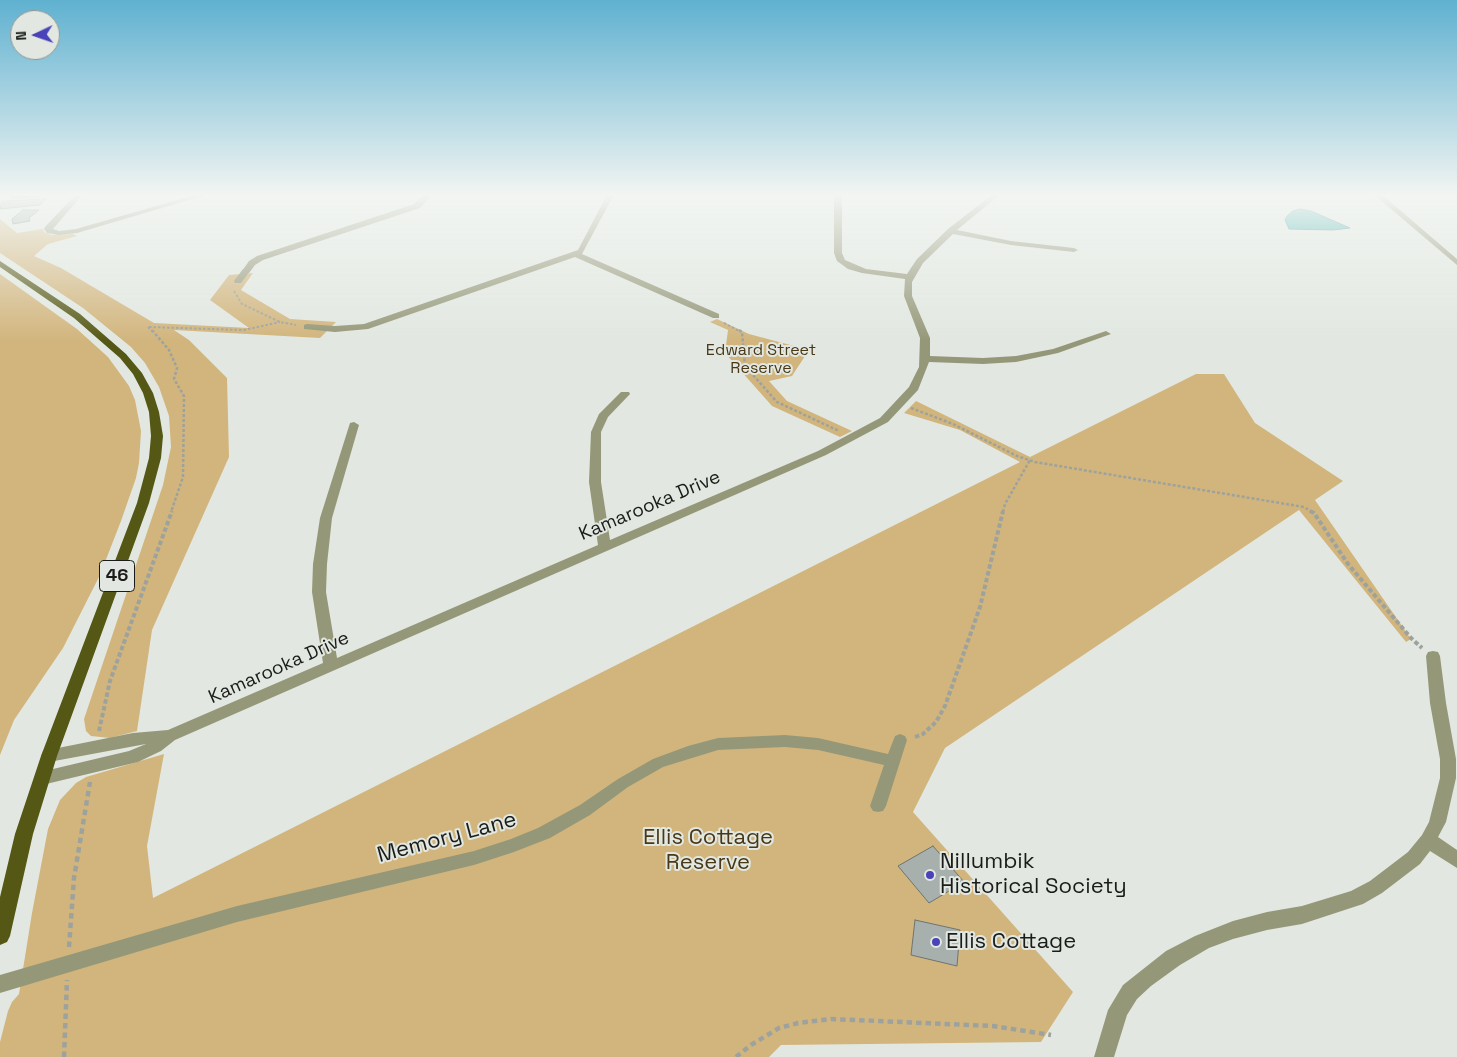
<!DOCTYPE html>
<html>
<head>
<meta charset="utf-8">
<style>
  body { margin:0 }
  #map { position:relative; width:1457px; height:1057px; overflow:hidden; background:#e2e8e1; font-family:"Space Grotesk",sans-serif }
  canvas { display:block }
  .north { position:absolute; left:10px; top:10px; width:50px; height:50px; box-sizing:border-box; background:#e2e8e1; border:1px solid #929691; border-radius:50%; rotate:267deg; font-size:14px; font-weight:700; line-height:20px; text-align:center; color:#1a1c19 }
  .north::after { content:''; display:block; margin:auto; width:18px; height:22px; background:#4942b8; clip-path:polygon(50% 0,100% 100%,50% 72%,0 100%) }
</style>
</head>
<body>
<div id="map">
<canvas width="1457" height="1057"></canvas>
<div class="north">N</div>
</div>
<script>
const context = document.querySelector('canvas').getContext('2d');
context.lineJoin = 'round';
function fillPath(path, color) { context.fillStyle = color; context.fill(path, 'evenodd'); }
const shape = rows => new Path2D(rows.map(r => 'M' + r).join(''));
function trace(path, color, width, dash) { context.strokeStyle = color; context.lineWidth = width; context.lineCap = dash ? 'butt' : 'round'; context.setLineDash(dash || []); context.stroke(path); }
function label(font, color, halo, rows, align = 'center') {
  context.font = font + ' "Space Grotesk",sans-serif'; context.lineWidth = 4; context.setLineDash([]); context.textBaseline = 'middle'; context.strokeStyle = halo; context.fillStyle = color; for (const [text, x, y, turn = 0] of rows) {
    context.save(); context.translate(x, y); context.rotate((+turn || 0) * Math.PI / 180); context.textAlign = isNaN(turn) ? turn : align; if (halo) context.strokeText(text, 0, 0); context.fillText(text, 0, 0); context.restore();
  }
}
const green = shape([
  [0,219,17,233,43,229,44,232,51,235,73,234,77,236,48,244,34,256,61,268,154,323,249,328,210,300,229,275,253,273,241,290,290,319,336,322,320,338,174,330,189,340,227,378,229,457,152,630,137,731,110,738,91,736,86,731,84,719,163,485,171,447,169,416,159,387,145,363,131,347,83,308,0,253],
  [0,274,77,329,108,357,129,386,135,400,141,431,139,463,136,478,121,521,100,575,63,648,14,720,0,755],
  [717,319,749,334,809,350,792,376,769,381,787,401,852,431,840,437,772,406,725,353,728,330,710,322],
  [1196,374,1224,374,1255,423,1343,481,1315,500,1411,639,1406,642,1299,510,945,748,913,812,1073,992,1041,1042,781,1045,769,1057,0,1057,0,1042,8,1011,12,1002,19,994,32,913,48,829,60,800,76,783,86,777,164,754,147,846,153,898,1020,462,960,430,904,413,916,401,1030,457]
]);
const water = shape([
  [1300,209,1311,211,1350,228,1333,230,1289,229,1285,220,1287,216,1293,211,1300,209]
]);
const building = shape([
  [15,193,50,193,42,194,39,197,10,198,15,193],
  [46,199,40,205,0,209,2,201,46,199],
  [23,210,39,210,29,218,30,221,13,224,12,219,23,210],
  [933,846,964,882,929,903,898,866,933,846],
  [915,920,960,930,957,966,911,955,915,920]
]);
const pathFar3 = shape([
  [234,291,242,304,280,322,296,325],
  [724,323,741,332],
  [148,327,153,332],
  [149,327,244,330,280,322]
]);
const pathFar2 = shape([
  [152,330,169,350,177,368,174,379,184,396,183,477,171,512],
  [739,330,742,332,745,366,777,402,839,431],
  [911,408,953,424,1017,456,1035,462,1304,507,1312,512],
  [1003,512,1005,504,1030,460]
]);
const pathFar1 = shape([
  [1310,511,1314,513,1348,564,1411,638,1422,648],
  [99,731,110,681,172,511],
  [915,737,923,734,936,722,945,706,980,607,1003,511]
]);
const path = shape([
  [69,947,74,878,90,782],
  [64,1057,67,980],
  [736,1057,751,1045,779,1028,798,1023,831,1019,993,1026,1051,1035]
]);
const service = shape([
  [243,269,250,271,241,283,235,283,234,281,243,269],
  [307,324,335,326,339,329,335,332,304,329,304,325,307,324],
  [900,734,905,736,907,740,886,806,883,811,878,812,873,811,870,806,884,765,818,750,785,747,718,750,663,767,628,787,590,815,550,838,514,852,474,865,237,922,0,993,0,975,237,906,474,851,511,839,538,828,580,805,618,779,653,759,688,746,718,738,785,735,818,738,888,754,895,736,900,734]
]);
const minor = shape([
  [77,193,84,193,53,229,59,231,76,229,201,193,213,193,77,233,59,235,47,233,44,229,45,227,77,193],
  [426,193,434,193,420,208,263,260,255,265,249,273,242,271,249,261,257,256,414,204,426,193],
  [608,193,615,193,582,254,719,314,719,318,713,318,575,257,368,329,335,332,330,329,335,326,364,324,578,250,608,193],
  [834,193,842,193,842,253,845,260,866,269,907,274,917,259,948,229,994,193,1002,193,957,230,1011,241,1074,248,1078,250,1074,252,1011,245,953,234,923,263,912,282,912,296,930,338,930,356,983,358,1016,356,1053,349,1106,331,1111,334,1058,353,1016,362,983,364,929,362,918,390,888,422,826,455,175,740,161,751,138,762,42,785,36,783,34,778,36,773,129,751,146,744,49,762,43,761,41,756,43,751,133,733,168,730,323,663,312,592,313,564,320,518,350,423,354,422,359,425,332,518,327,564,326,592,337,658,598,545,589,482,591,432,599,414,621,392,629,392,630,394,608,417,601,432,601,482,610,540,818,451,880,418,909,387,919,367,920,338,904,296,905,279,862,273,848,269,837,261,834,253,834,193],
  [1372,193,1380,193,1457,259,1457,265,1372,193],
  [1433,651,1438,652,1440,656,1446,703,1456,759,1456,778,1446,822,1438,837,1457,850,1457,868,1430,851,1420,864,1382,893,1363,904,1302,924,1267,930,1233,939,1209,948,1180,965,1151,986,1137,999,1127,1015,1114,1057,1094,1057,1108,1010,1123,985,1166,951,1195,936,1233,921,1267,912,1302,906,1351,891,1370,881,1408,852,1422,835,1429,822,1440,778,1440,759,1430,703,1426,656,1428,652,1433,651]
]);
const primary = shape([
  [0,261,80,314,126,354,142,373,153,393,159,412,163,436,161,458,149,503,57,756,33,834,10,936,7,942,0,945,0,897,15,834,41,756,137,503,149,458,151,436,149,412,143,393,133,374,120,358,74,318,0,267,0,261]
]);
const markers = [
  [930,875,5,"#4942b8"],
  [936,942,5,"#4942b8"]
];
const farParknames = [
  ["Edward Street",761,351],
  ["Reserve",761,369]
];
const shields = [
  [117,576,35]
];
const shieldNames = [
  ["46",117,576]
];
const streetNames = [
  ["Kamarooka Drive",650,506,-23],
  ["Kamarooka Drive",279,668,-24]
];
const nearStreetnames = [
  ["Memory Lane",447,838,-15]
];
const nearParknames = [
  ["Ellis Cottage",708,838],
  ["Reserve",708,863]
];
const nearPoinames = [
  ["Nillumbik",940,862],
  ["Historical Society",940,887],
  ["Ellis Cottage",946,942]
];
fillPath(green, '#d2b57d');
fillPath(water, '#33acac');
trace(water, '#2c8180', 1);
fillPath(building, '#a8b0ad');
trace(building, '#6d7571', 1);
trace(pathFar3, '#9ea29d', 2, [2.5, 2]);
trace(pathFar2, '#9ea29d', 2.5, [3, 2]);
trace(pathFar1, '#9ea29d', 4, [4.5, 2.5]);
trace(path, '#9ea29d', 4.5, [5.5, 4]);
fillPath(service, '#959878');
fillPath(minor, '#959878');
fillPath(primary, '#555815');
const sky = context.createLinearGradient(0, 0, 0, 341);
sky.addColorStop(0, '#5fb1d0');
sky.addColorStop(0.57, '#f2f5f2');
sky.addColorStop(1, '#f2f5f200');
context.fillStyle = sky;
context.fillRect(0, 0, 1457, 341);
for (const [x, y, r, color] of markers) { const dot = new Path2D(); dot.arc(x, y, r, 0, 2 * Math.PI); context.fillStyle = color; context.fill(dot); trace(dot, '#e2e8e1', 2); }
label('16px', '#483817', '#e2e8e1', farParknames);
for (const [x, y, w] of shields) { const box = new Path2D(); box.roundRect(x - w / 2, y - 15.5, w, 31, 4); context.fillStyle = '#e2e8e1'; context.fill(box); trace(box, '#1a1c19', 1); }
label('bold 18px', '#1a1c19', null, shieldNames);
label('19px', '#1a1c19', '#e2e8e1', streetNames);
label('22px', '#1a1c19', '#e2e8e1', nearStreetnames);
label('22px', '#483817', '#e2e8e1', nearParknames);
label('22px', '#1a1c19', '#e2e8e1', nearPoinames, 'left');
</script>
</body>
</html>
